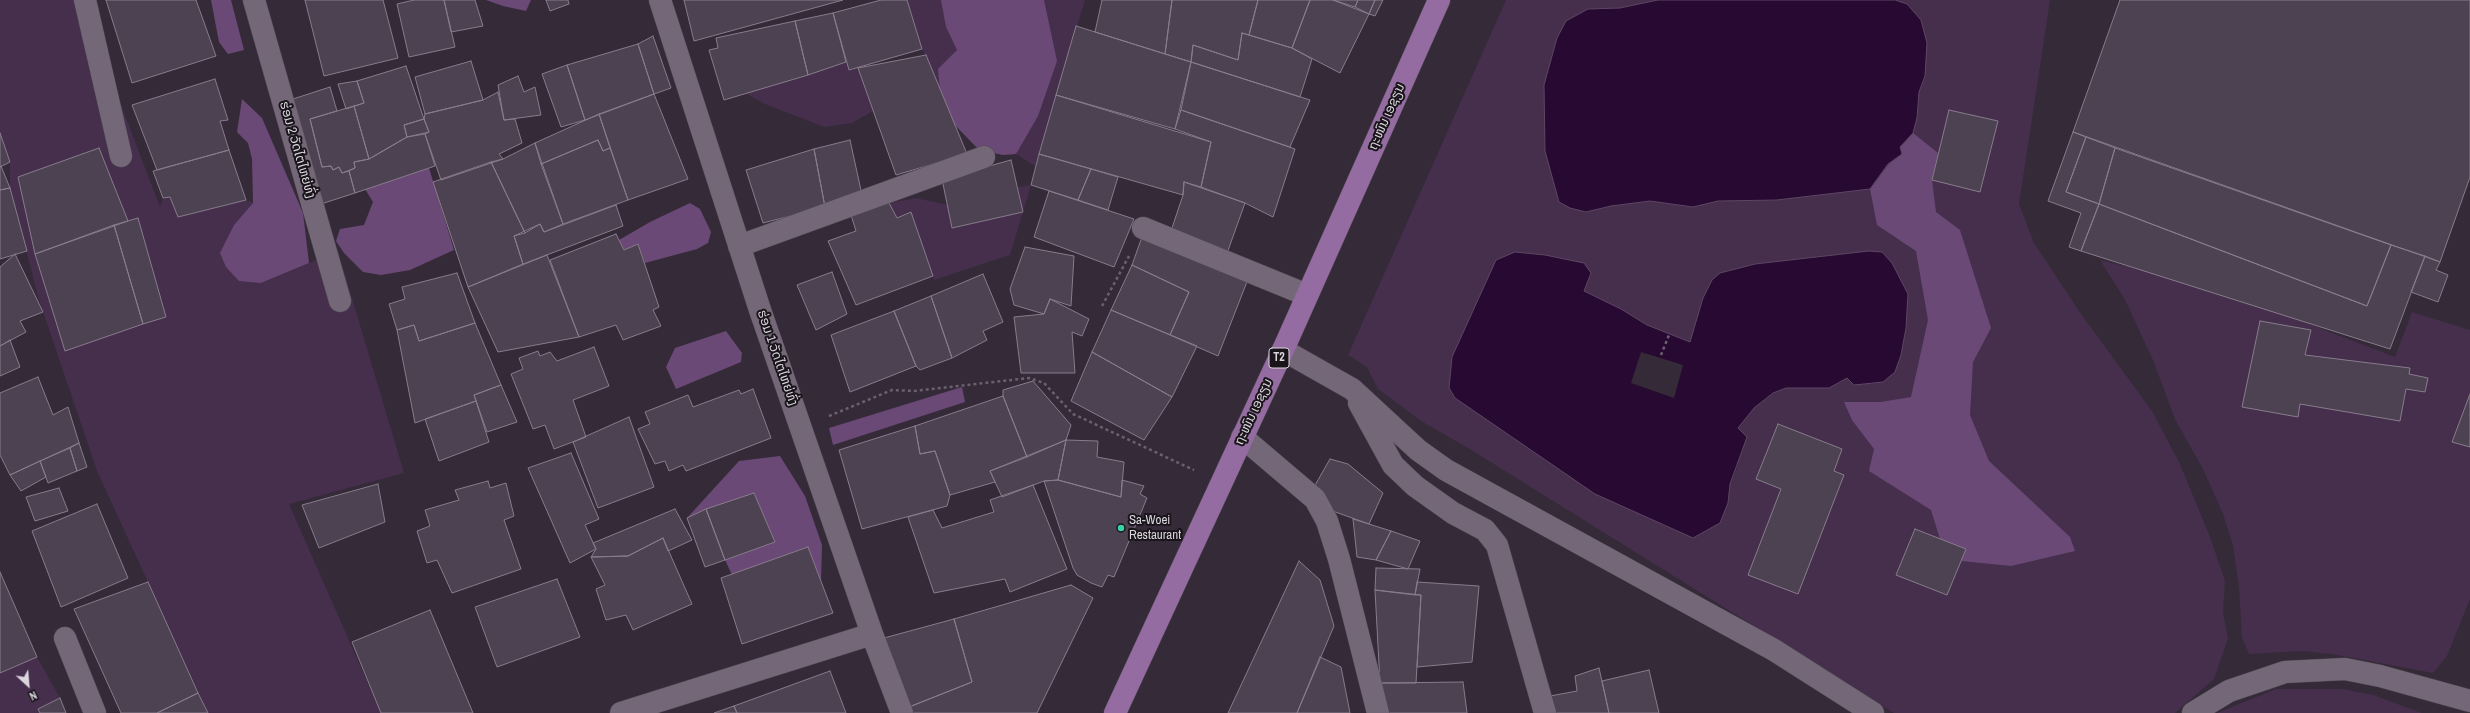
<!DOCTYPE html>
<html>
<head>
<meta charset="utf-8">
<style>
  body { margin:0 }
  #map { position:relative; width:2470px; height:713px; overflow:hidden; background:#352a38; font-family:"Archivo Narrow",sans-serif }
  canvas { display:block }
  .north { position:absolute; left:8px; top:665px; width:40px; height:40px; -webkit-text-stroke:3px #19151b; paint-order:stroke; rotate:154deg; font-size:11px; font-weight:700; line-height:16px; text-align:center; color:#dcd5de }
  .north::after { content:''; display:block; margin:auto; width:14px; height:18px; background:#dcd5de; clip-path:polygon(50% 0,100% 100%,50% 72%,0 100%) }
</style>
</head>
<body>
<div id="map">
<canvas width="2470" height="713"></canvas>
<div class="north">N</div>
</div>
<script>
const context = document.querySelector('canvas').getContext('2d');
context.lineJoin = 'round';
function fillPath(path, color) { context.fillStyle = color; context.fill(path, 'evenodd'); }
const shape = rows => new Path2D(rows.map(r => 'M' + r).join(''));
function trace(path, color, width, dash) { context.strokeStyle = color; context.lineWidth = width; context.lineCap = dash ? 'butt' : 'round'; context.setLineDash(dash || []); context.stroke(path); }
function label(font, color, halo, rows, align = 'center') {
  context.font = font + ' "Archivo Narrow","Noto Sans Lao",sans-serif'; context.lineWidth = 4; context.setLineDash([]); context.textBaseline = 'middle'; context.strokeStyle = halo; context.fillStyle = color; for (const [text, x, y, turn = 0] of rows) {
    context.save(); context.translate(x, y); context.rotate((+turn || 0) * Math.PI / 180); context.textAlign = isNaN(turn) ? turn : align; if (halo) context.strokeText(text, 0, 0); context.fillText(text, 0, 0); context.restore();
  }
}
const green = shape([
  [0,0,83,0,90,23,160,207,163,198,170,197,178,217,246,200,253,203,234,225,261,283,338,251,404,473,289,504,381,713,208,713,97,471,39,300,10,188,10,162,0,133],
  [907,0,1085,0,1035,166,1016,154,1003,155,940,91,922,49],
  [1506,0,1658,0,1620,8,1588,9,1586,212,1611,206,1650,201,1693,207,1718,201,1777,200,1870,189,1917,118,1919,92,1925,76,1921,20,1907,4,1895,0,2050,0,2019,204,2034,243,2081,314,2152,411,2180,464,2210,537,2225,581,2223,612,2228,638,2214,679,2175,713,1894,713,1468,448,1421,421,1378,389,1367,367,1348,355],
  [1869,251,1882,252,1892,263,1908,294,1847,378,1829,388,1786,388,1773,393,1754,408,1738,428,1738,466,1730,484,1728,503,1469,408,1591,273,1584,291,1621,309,1647,325,1669,335,1691,342,1703,298,1712,280,1720,273,1755,264],
  [846,62,849,70,858,68,873,111,852,123,824,127,765,104,745,93],
  [1031,185,1010,255,934,280,911,212,897,218,889,203,916,198,948,205,952,228,1023,212,1018,187],
  [2100,260,2215,288,2395,357,2412,312,2470,330,2470,599,2447,656,2433,673,2332,654,2302,651,2249,654,2242,638,2239,587,2233,545,2223,514,2203,469,2175,419,2153,360,2125,300],
  [37,657,60,698,39,709,40,713,0,713,0,673],
  [2276,689,2342,689,2373,695,2422,713,2217,713]
]);
const forest = shape([
  [211,0,231,0,244,50,228,54,219,42],
  [486,0,531,0,526,11,503,6],
  [941,0,1044,0,1057,61,1038,116,1016,154,1003,155,979,150,951,121,940,91,938,69,957,50,946,27],
  [242,99,262,118,303,213,309,263,261,283,239,281,226,267,220,253,234,225,253,203,252,159,248,143,237,132],
  [1913,133,1938,153,1932,180,1936,212,1960,230,1991,328,1973,362,1970,415,1989,461,2070,537,2075,551,2011,566,1961,561,1966,549,1940,539,1931,510,1869,471,1874,449,1852,420,1844,402,1881,402,1911,397,1928,320,1916,251,1877,225,1870,189,1889,164,1902,154,1900,147],
  [429,168,454,250,410,270,381,275,363,272,344,253,336,241,340,229,364,225,373,202,365,189],
  [690,203,700,209,711,232,708,243,697,249,645,263,638,244,624,250,619,240,650,222],
  [726,331,742,353,741,362,676,389,666,367,675,348],
  [962,387,965,402,833,445,829,428],
  [780,456,805,496,822,545,821,581,808,547,732,575,725,560,775,542,754,493,687,518,739,461]
]);
const water = shape([
  [1658,0,1895,0,1907,4,1921,20,1927,43,1925,76,1919,92,1917,118,1913,133,1900,147,1902,154,1888,164,1870,189,1777,200,1718,201,1693,207,1650,201,1611,206,1586,212,1570,208,1559,202,1545,151,1544,85,1557,38,1566,21,1588,9,1620,8,1658,0],
  [1869,251,1882,252,1892,263,1908,294,1906,328,1901,355,1895,372,1883,382,1854,385,1847,378,1829,388,1786,388,1773,393,1754,408,1738,428,1747,437,1730,484,1728,503,1720,523,1693,538,1595,494,1455,398,1449,388,1452,357,1496,260,1515,252,1545,255,1584,263,1591,273,1584,291,1621,309,1647,325,1690,342,1703,298,1712,280,1720,273,1755,264,1869,251]
]);
const pier = shape([
  [1641,352,1683,365,1674,398,1631,383]
]);
const building = shape([
  [106,0,196,0,216,56,132,83,106,0],
  [305,0,383,0,398,58,324,76,305,0],
  [414,0,444,0,455,47,409,57,397,4,414,0],
  [444,0,475,0,483,26,451,32,444,0],
  [546,0,568,0,569,4,550,11,546,0],
  [684,0,843,0,694,41,684,0],
  [881,0,907,0,922,49,849,70,833,13,881,0],
  [1102,0,1172,0,1165,54,1095,32,1102,0],
  [1172,0,1258,0,1249,35,1242,33,1238,60,1193,45,1191,62,1165,54,1172,0],
  [1258,0,1310,0,1292,48,1249,35,1258,0],
  [1310,0,1333,0,1369,14,1340,73,1292,48,1310,0],
  [1333,0,1358,0,1355,7,1333,0],
  [1358,0,1375,0,1369,14,1355,7,1358,0],
  [1375,0,1383,0,1375,16,1369,14,1375,0],
  [2120,0,2470,0,2470,177,2440,262,2073,132,2120,0],
  [833,13,846,62,808,75,795,21,833,13],
  [795,21,808,75,724,100,709,50,718,48,716,38,795,21],
  [1076,26,1191,62,1175,129,1056,95,1076,26],
  [1242,33,1292,48,1312,59,1300,97,1191,62,1193,45,1238,60,1242,33],
  [653,36,671,88,654,94,638,44,653,36],
  [638,44,654,94,585,120,567,65,638,44],
  [926,55,967,154,896,175,858,68,926,55],
  [471,61,483,100,425,114,415,77,471,61],
  [1191,62,1310,100,1290,147,1181,110,1191,62],
  [567,65,585,120,561,127,542,74,567,65],
  [406,66,424,119,404,125,407,137,369,159,354,106,364,103,357,81,406,66],
  [518,76,524,92,535,87,541,115,504,120,498,85,518,76],
  [215,79,228,120,220,121,229,150,157,170,132,105,215,79],
  [357,81,364,103,346,109,338,84,357,81],
  [330,87,337,111,310,119,322,167,331,166,333,170,339,167,342,173,349,171,355,193,321,204,290,100,330,87],
  [498,92,504,120,515,119,522,143,499,154,503,159,441,180,425,134,429,132,424,119,425,114,483,100,498,92],
  [654,94,688,179,628,200,599,114,654,94],
  [1056,95,1211,142,1201,187,1184,182,1183,195,1039,154,1056,95],
  [354,106,369,159,354,162,355,168,342,173,339,167,333,170,331,166,322,167,310,119,354,106],
  [1181,110,1295,149,1273,217,1245,203,1201,187,1211,142,1175,129,1181,110],
  [1949,110,1998,121,1980,192,1932,180,1949,110],
  [599,114,610,148,603,151,598,140,541,164,535,143,599,114],
  [424,119,429,132,407,137,404,125,424,119],
  [2073,132,2086,137,2066,192,2099,204,2081,251,2069,247,2081,213,2048,201,2073,132],
  [0,133,10,162,0,167,0,133],
  [425,134,435,166,355,193,349,171,355,168,354,162,369,159,407,137,425,134],
  [2086,137,2115,148,2099,204,2066,192,2086,137],
  [598,140,603,151,610,148,628,200,563,224,541,164,598,140],
  [850,140,862,195,825,207,814,149,850,140],
  [535,143,563,224,544,232,540,224,525,233,491,162,503,159,535,143],
  [99,148,128,221,35,254,18,177,99,148],
  [2115,148,2391,245,2367,306,2099,204,2115,148],
  [814,149,825,207,763,223,746,170,814,149],
  [229,150,246,200,178,217,170,197,163,198,153,171,229,150],
  [1039,154,1091,169,1078,200,1031,185,1039,154],
  [1011,160,1023,212,952,228,942,179,1011,160],
  [491,162,525,233,514,236,523,264,468,287,433,182,491,162],
  [1,166,10,188,0,190,0,167,1,166],
  [1091,169,1118,177,1108,210,1078,200,1091,169],
  [1184,182,1245,203,1226,256,1170,234,1183,195,1184,182],
  [10,188,27,251,0,259,0,190,10,188],
  [1049,191,1134,219,1114,267,1034,237,1049,191],
  [889,203,897,218,911,212,933,276,856,305,828,241,856,231,851,215,889,203],
  [2099,204,2367,306,2391,245,2425,256,2390,349,2081,251,2099,204],
  [616,205,623,226,523,264,514,236,540,224,544,232,616,205],
  [138,218,166,317,143,324,114,225,138,218],
  [114,225,143,324,65,351,35,254,114,225],
  [616,234,624,250,638,244,659,307,653,310,661,326,623,340,616,325,579,337,550,260,616,234],
  [1142,237,1250,274,1218,356,1170,335,1189,292,1132,265,1142,237],
  [1025,247,1074,256,1071,306,1050,299,1044,314,1014,305,1010,289,1025,247],
  [15,254,43,312,20,321,26,332,0,346,0,267,15,254],
  [547,255,579,337,498,352,468,287,547,255],
  [2425,256,2440,262,2436,270,2448,275,2438,302,2411,292,2425,256],
  [1132,265,1189,292,1170,335,1111,310,1132,265],
  [832,272,847,314,816,330,797,285,832,272],
  [457,273,475,323,419,341,414,325,397,330,389,304,405,299,402,287,457,273],
  [983,274,1003,322,983,331,987,340,952,358,931,296,983,274],
  [931,296,952,358,920,370,916,366,894,311,931,296],
  [1050,299,1089,319,1082,336,1072,332,1075,373,1021,373,1014,317,1044,314,1050,299],
  [1111,310,1197,346,1172,397,1092,352,1111,310],
  [894,311,916,366,850,392,831,335,894,311],
  [2260,321,2311,330,2305,355,2410,368,2409,374,2428,378,2425,392,2406,389,2400,421,2300,404,2298,417,2242,407,2260,321],
  [475,323,501,385,474,395,476,401,415,423,397,330,414,325,419,341,475,323],
  [10,340,20,367,0,376,0,346,10,340],
  [594,347,609,386,573,400,586,437,554,449,545,425,533,429,511,374,523,369,519,358,538,351,540,356,550,352,557,361,594,347],
  [1092,352,1172,397,1144,440,1071,401,1092,352],
  [38,377,53,415,68,407,79,443,10,475,0,455,0,393,38,377],
  [1033,381,1071,425,1066,440,1027,457,1003,396,1003,390,1033,381],
  [501,385,517,422,487,432,474,395,501,385],
  [753,389,771,438,686,471,683,465,669,471,665,461,655,464,638,429,650,424,645,412,688,395,693,407,739,390,741,394,753,389],
  [2470,394,2470,447,2452,442,2470,394],
  [1003,396,1027,457,990,471,995,482,950,495,935,451,920,454,915,426,1003,396],
  [476,401,489,442,439,461,425,419,476,401],
  [629,417,654,487,598,508,573,442,629,417],
  [1778,424,1842,449,1834,471,1844,475,1798,594,1748,575,1781,489,1756,479,1778,424],
  [915,426,920,454,935,451,950,495,947,506,862,529,839,450,915,426],
  [1066,440,1098,441,1097,457,1124,462,1121,497,1058,480,1066,440],
  [1066,440,1058,480,1044,481,1002,497,990,471,1066,440],
  [79,443,87,467,77,471,70,448,79,443],
  [70,448,77,471,48,483,40,461,70,448],
  [571,453,599,519,585,525,596,549,570,563,528,468,571,453],
  [1330,459,1348,464,1383,493,1369,524,1327,509,1314,487,1330,459],
  [40,461,46,477,21,491,10,475,40,461],
  [1058,480,1121,497,1122,480,1144,486,1140,494,1147,498,1114,577,1108,575,1102,587,1091,583,1077,575,1073,568,1044,481,1058,480],
  [488,481,490,488,506,483,514,516,504,520,521,569,452,593,437,560,427,563,417,531,430,526,425,510,459,500,455,490,488,481],
  [378,484,385,522,319,548,302,505,378,484],
  [1033,485,1067,569,1010,592,1005,579,934,593,908,517,933,510,942,528,994,512,990,500,1033,485],
  [59,488,68,511,35,521,26,497,59,488],
  [754,493,775,542,725,560,706,509,754,493],
  [97,504,128,578,61,607,32,531,97,504],
  [675,509,692,540,668,551,663,538,628,556,591,557,596,549,593,543,675,509],
  [706,509,725,560,705,567,687,518,706,509],
  [1353,519,1391,531,1376,560,1357,557,1353,519],
  [1915,529,1966,549,1947,595,1896,575,1915,529],
  [1391,531,1420,541,1408,569,1376,560,1391,531],
  [663,538,692,604,633,630,626,615,606,620,596,589,605,585,591,557,628,556,663,538],
  [808,547,833,613,742,644,721,578,808,547],
  [1299,561,1320,580,1334,626,1297,713,1228,713,1299,561],
  [1376,568,1420,569,1415,595,1375,590,1376,568],
  [0,572,37,657,0,673,0,572],
  [557,579,580,637,497,667,475,607,557,579],
  [148,582,198,693,157,713,121,713,74,609,148,582],
  [1417,582,1479,586,1472,662,1417,667,1421,595,1415,595,1417,582],
  [1071,585,1093,598,1037,713,912,713,909,707,972,682,954,619,1071,585],
  [1375,590,1421,595,1416,683,1380,683,1375,590],
  [430,610,473,713,381,713,352,642,430,610],
  [954,619,972,682,909,707,884,638,954,619],
  [1320,657,1341,667,1350,713,1297,713,1320,657],
  [1599,668,1609,713,1555,713,1550,696,1577,691,1575,676,1599,668],
  [1649,670,1659,713,1609,713,1602,681,1649,670],
  [830,671,846,713,737,713,734,706,830,671],
  [1463,682,1467,713,1387,713,1380,683,1463,682],
  [198,693,208,713,157,713,198,693],
  [60,698,66,713,40,713,38,709,60,698],
  [734,706,737,713,714,713,734,706]
]);
const path = shape([
  [1102,306,1129,256],
  [1661,355,1669,335],
  [829,416,892,390,914,391,1029,378,1044,383,1073,414,1194,470]
]);
const minor = shape([
  [85,0,121,156],
  [254,0,340,301],
  [660,0,760,310,872,634,902,713],
  [1143,228,1307,295],
  [739,246,984,157],
  [1283,350,1352,389,1418,450,1446,470,1774,650,1873,713],
  [1359,403,1393,465,1415,486,1453,513,1485,530,1497,545,1545,713],
  [1242,437,1315,499,1327,521,1339,559,1378,713],
  [65,638,95,713],
  [621,713,872,634],
  [2193,713,2229,691,2285,672,2345,669,2380,676,2470,701]
]);
const major = shape([
  [1115,713,1283,350,1439,0]
]);
const markers = [
  [1121,528,4,"#38d4a6"]
];
const shields = [
  [1279,358,20]
];
const shieldNames = [
  ["T2",1279,358]
];
const streetNames = [
  ["ຖະໜົນ ເອຊຽນ",1387,117,-66],
  ["ຮ່ອມ 2 ວັດໄຕໄຫຍ່ທົ່ງ",297,150,74],
  ["ຮ່ອມ 1 ວັດໄຕໄຫຍ່ທົ່ງ",777,358,71],
  ["ຖະໜົນ ເອຊຽນ",1254,412,-65]
];
const poiNames = [
  ["Sa-Woei",1129,521],
  ["Restaurant",1129,536]
];
fillPath(green, '#452f4c');
fillPath(forest, '#6b4976');
fillPath(water, '#280931');
trace(water, '#5e4665', 1);
fillPath(pier, '#352a38');
fillPath(building, '#4d4251');
trace(building, '#887c8c', 1);
trace(minor, '#524954', 23);
trace(major, '#524954', 23);
trace(path, '#6b616e', 2.5, [3, 3]);
trace(minor, '#746878', 22);
trace(major, '#946ca1', 22);
for (const [x, y, r, color] of markers) { const dot = new Path2D(); dot.arc(x, y, r, 0, 2 * Math.PI); context.fillStyle = color; context.fill(dot); trace(dot, '#19151b', 1.5); }
for (const [x, y, w] of shields) { const box = new Path2D(); box.roundRect(x - w / 2, y - 10, w, 20, 3); context.fillStyle = '#19151b'; context.fill(box); trace(box, '#dcd5de', 1); }
label('bold 12px', '#dcd5de', null, shieldNames);
label('13px', '#dcd5de', '#19151b', streetNames);
label('13px', '#dcd5de', '#19151b', poiNames, 'left');
</script>
</body>
</html>
